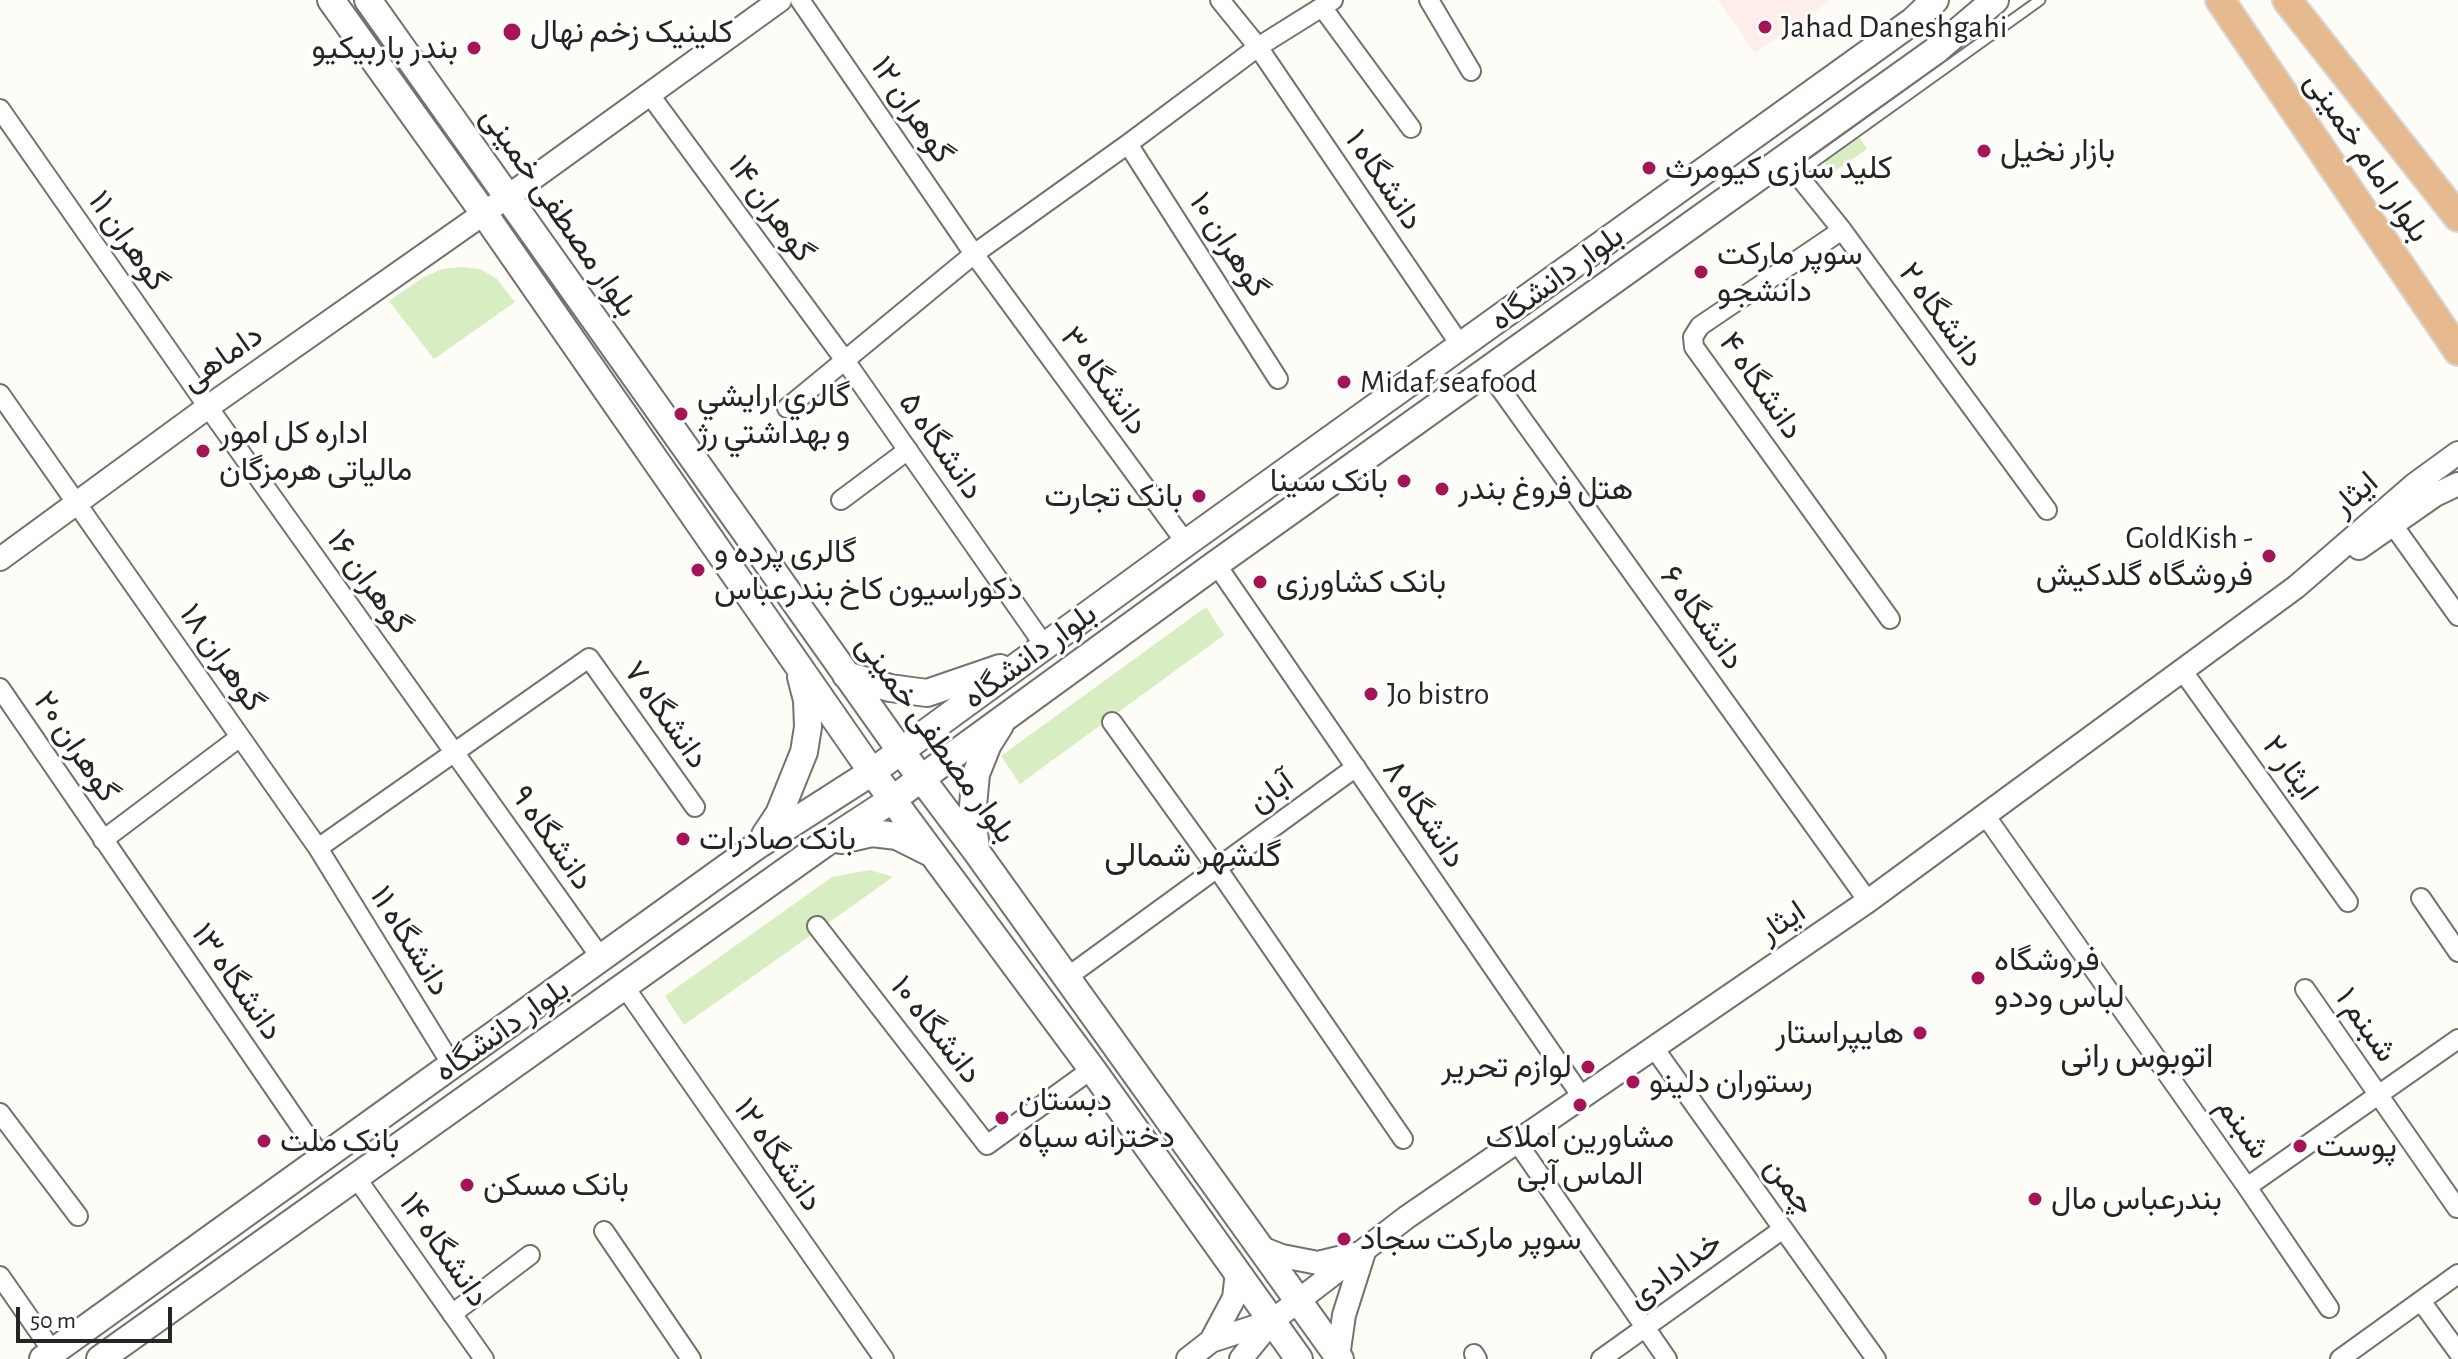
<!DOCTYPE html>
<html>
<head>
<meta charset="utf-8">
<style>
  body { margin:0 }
  #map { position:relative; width:2458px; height:1359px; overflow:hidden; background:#fdfcf6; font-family:"Alegreya Sans",sans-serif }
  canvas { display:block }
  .scale { position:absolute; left:16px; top:1307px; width:156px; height:36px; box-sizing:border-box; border:4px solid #262523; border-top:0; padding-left:10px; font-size:24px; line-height:28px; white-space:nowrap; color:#262523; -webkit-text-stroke:6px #fff; paint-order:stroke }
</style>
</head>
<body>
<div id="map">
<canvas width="2458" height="1359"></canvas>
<div class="scale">50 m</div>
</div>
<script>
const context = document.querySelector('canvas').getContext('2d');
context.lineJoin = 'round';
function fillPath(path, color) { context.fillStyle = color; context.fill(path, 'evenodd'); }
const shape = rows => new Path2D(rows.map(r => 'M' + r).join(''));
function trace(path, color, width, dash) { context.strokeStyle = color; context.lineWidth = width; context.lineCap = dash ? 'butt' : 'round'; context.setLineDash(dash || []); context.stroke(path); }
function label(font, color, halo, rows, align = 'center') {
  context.font = font + ' "Alegreya Sans",Vazirmatn,sans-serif'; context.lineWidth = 6; context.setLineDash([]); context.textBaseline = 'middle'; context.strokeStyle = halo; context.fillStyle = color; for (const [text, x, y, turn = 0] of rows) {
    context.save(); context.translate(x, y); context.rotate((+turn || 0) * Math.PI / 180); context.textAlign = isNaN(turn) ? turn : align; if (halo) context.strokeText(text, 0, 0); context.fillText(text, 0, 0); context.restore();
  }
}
const education = shape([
  [1718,0,1831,0,1755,53]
]);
const green = shape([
  [1859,137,1867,149,1832,173,1824,162],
  [462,267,480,269,496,278,515,302,434,359,389,301,424,277,442,269],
  [1206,607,1224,635,1020,784,1001,756],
  [870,870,893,877,684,1025,665,996,832,877]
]);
const service = shape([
  [1797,174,2040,0]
]);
const minor = shape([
  [800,0,974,254,1186,543],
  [1220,0,1258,47,1461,346],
  [1429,0,1471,71],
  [1322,7,1411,128],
  [650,95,844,359,1044,645],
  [0,109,208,407,601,958],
  [1128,144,1278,379],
  [1784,158,1842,230,2047,510],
  [1842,230,1700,326,1693,337,1694,347,1890,619],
  [1487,370,1868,901],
  [0,394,318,848,452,1065],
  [787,408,974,254,1128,144,1258,47,1333,0],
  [841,500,908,450],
  [2393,525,2458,616],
  [1216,564,1582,1097],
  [2182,670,2348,902],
  [0,688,322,1158],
  [1112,722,1217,868,1403,1139],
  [1985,815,2247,1187,2329,1308],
  [103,840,240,737],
  [318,848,589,658,695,807],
  [2421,898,2458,952],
  [817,926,987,1145,1092,1069],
  [1066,978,1356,767],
  [624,986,884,1359],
  [2305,989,2457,1208],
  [1654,1048,1876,1359],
  [0,1113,78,1216],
  [1517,1142,1667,1359],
  [355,1176,484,1359],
  [2247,1187,2458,1039],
  [604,1231,691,1359],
  [0,1276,53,1352],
  [2421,1301,2458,1352],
  [452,1314,530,1255],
  [1474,1354,1477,1359],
  [1601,1359,1783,1229],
  [2340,1359,2458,1274]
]);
const tertiary = shape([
  [2359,548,2435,495,2458,484],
  [0,559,208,407,507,197,780,0],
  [1259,1247,1282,1256,1318,1263,1355,1254],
  [1211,1341,1234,1298,1237,1272],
  [1338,1357,1344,1315,1364,1252],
  [1188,1359,1211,1341,1272,1321,1407,1217,1868,901,2296,587,2414,485,2458,453],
  [1241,1359,1271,1322]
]);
const secondary = shape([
  [331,0,483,212,872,772,1092,1069,1299,1359],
  [368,0,900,750,976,851,1340,1359],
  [846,675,890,688,927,693,1000,668],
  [765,835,779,814,804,752,808,727,807,700,801,677],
  [841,840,872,833,897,836,929,852],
  [976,848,972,816,976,774,988,744,1000,725],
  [43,1359,758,845,872,772,1186,543,1913,21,1935,0],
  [100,1359,824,844,893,799,1216,564,1935,51,1995,0]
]);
const primary = shape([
  [2220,0,2458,351],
  [2287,0,2458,217]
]);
const markers = [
  [1765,27,8,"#a51454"],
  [512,32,10,"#a51454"],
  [474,48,8,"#a51454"],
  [1984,151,8,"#a51454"],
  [1649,168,8,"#a51454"],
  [1701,272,8,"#a51454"],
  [1344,382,8,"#a51454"],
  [681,414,8,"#a51454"],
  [203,451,8,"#a51454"],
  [1404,481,8,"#a51454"],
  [1442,489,8,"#a51454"],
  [1199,496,8,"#a51454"],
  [2269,556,8,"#a51454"],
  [698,570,8,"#a51454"],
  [1260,582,8,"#a51454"],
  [1371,694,8,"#a51454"],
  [683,839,8,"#a51454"],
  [1978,978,8,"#a51454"],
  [1920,1033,8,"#a51454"],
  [1588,1067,8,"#a51454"],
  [1633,1082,8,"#a51454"],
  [1580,1105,8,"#a51454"],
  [1002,1118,8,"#a51454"],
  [264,1141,8,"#a51454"],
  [2300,1146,8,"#a51454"],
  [467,1185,8,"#a51454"],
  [2035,1199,8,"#a51454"],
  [1344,1239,8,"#a51454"]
];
const poiNames = [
  ["Jahad Daneshgahi",1781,27],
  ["کلینیک زخم نهال",530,32],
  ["بندر باربیکیو",458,48,"right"],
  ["بازار نخیل",2000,151],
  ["کلید سازی کیومرث",1665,168],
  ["سوپر مارکت",1717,254],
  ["دانشجو",1717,291],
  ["Midaf seafood",1360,382],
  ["گالري ارايشي",697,396],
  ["و بهداشتي رژ",697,433],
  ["اداره کل امور",219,433],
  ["مالیاتی هرمزگان",219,470],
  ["بانک سینا",1388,481,"right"],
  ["هتل فروغ بندر",1458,489],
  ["بانک تجارت",1183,496,"right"],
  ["GoldKish -",2253,538,"right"],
  ["فروشگاه گلدکیش",2253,575,"right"],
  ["گالری پرده و",714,552],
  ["دکوراسیون کاخ بندرعباس",714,589],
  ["بانک کشاورزی",1276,582],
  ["Jo bistro",1387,694],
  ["بانک صادرات",699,839],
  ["فروشگاه",1994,960],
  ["لباس وددو",1994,997],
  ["هایپراستار",1904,1033,"right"],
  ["لوازم تحریر",1572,1067,"right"],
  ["رستوران دلینو",1649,1082],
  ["دبستان",1018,1100],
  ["دخترانه سپاه",1018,1137],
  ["مشاورین املاک",1580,1137,"center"],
  ["الماس آبی",1580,1174,"center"],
  ["بانک ملت",280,1141],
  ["پوست",2316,1146],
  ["بانک مسکن",483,1185],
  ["بندرعباس مال",2051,1199],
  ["سوپر مارکت سجاد",1360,1239]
];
const streetNames = [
  ["گوهران ۱۲",912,110,56],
  ["بلوار امام خمینی",2367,157,56],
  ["دانشگاه ۱",1384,180,56],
  ["گوهران ۱۴",771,209,54],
  ["بلوار مصطفی خمینی",559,212,55],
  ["گوهران ۱۱",128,241,55],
  ["گوهران ۱۰",1229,245,57],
  ["بلوار دانشگاه",1557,278,-36],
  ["دانشگاه ۲",1941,315,54],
  ["داماهی",222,358,-35],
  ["دانشگاه ۳",1104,381,54],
  ["دانشگاه ۴",1761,386,55],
  ["دانشگاه ۵",941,446,55],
  ["ایثار",2355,494,-41],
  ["گوهران ۱۶",369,582,54],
  ["دانشگاه ۶",1702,618,54],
  ["بلوار دانشگاه",1030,656,-36],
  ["گوهران ۱۸",222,658,55],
  ["دانشگاه ۷",666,715,55],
  ["بلوار مصطفی خمینی",936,739,54],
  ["گوهران ۲۰",76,747,56],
  ["ایثار ۲",2290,768,54],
  ["آبان",1271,792,-36],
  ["دانشگاه ۸",1424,814,56],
  ["دانشگاه ۹",552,838,55],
  ["ایثار",1782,922,-34],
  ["دانشگاه ۱۱",410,941,58],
  ["دانشگاه ۱۳",237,982,55],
  ["شبنم ۱",2366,1025,55],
  ["بلوار دانشگاه",502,1030,-35],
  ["دانشگاه ۱۰",936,1030,52],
  ["شبنم",2243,1128,55],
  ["دانشگاه ۱۲",778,1155,55],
  ["چمن",1790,1186,54],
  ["دانشگاه ۱۴",444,1250,55],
  ["خدادادی",1675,1270,-36]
];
const neighbourhoodNames = [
  ["گلشهر شمالی",1193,856],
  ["اتوبوس رانی",2137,1057]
];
fillPath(education, '#feeeea');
fillPath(green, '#d8edc2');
trace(service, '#73726d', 13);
trace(minor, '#73726d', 22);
trace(tertiary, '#73726d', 26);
trace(secondary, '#73726d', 30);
trace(primary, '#d8d8d7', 32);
trace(service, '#fff', 9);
trace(minor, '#fff', 18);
trace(tertiary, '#fff', 22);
trace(secondary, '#fff', 26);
trace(primary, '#e7b98f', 28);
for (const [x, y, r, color] of markers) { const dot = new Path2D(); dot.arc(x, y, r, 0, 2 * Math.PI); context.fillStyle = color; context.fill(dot); trace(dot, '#fff', 3); }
label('32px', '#262523', '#fff', poiNames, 'left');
label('32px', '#262523', '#fff', streetNames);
label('34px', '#262523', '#fff', neighbourhoodNames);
</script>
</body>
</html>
